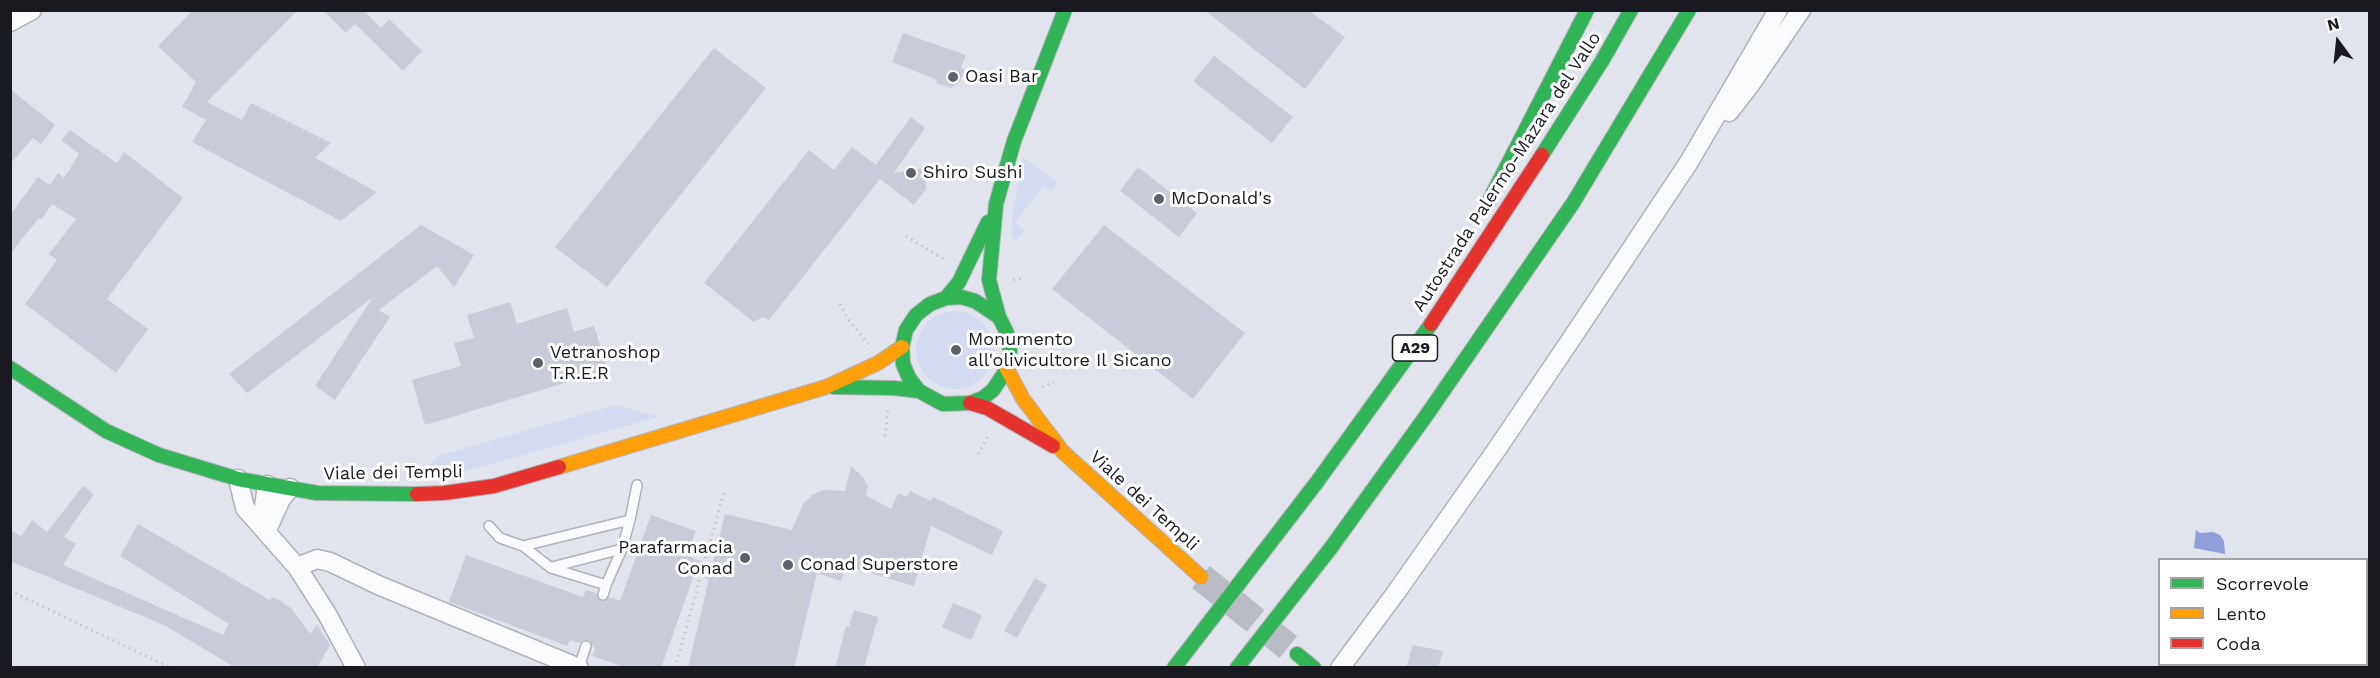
<!DOCTYPE html>
<html>
<head>
<meta charset="utf-8">
<style>
  body { margin:0 }
  #map { position:relative; width:2380px; height:678px; overflow:hidden; background:#e1e4ed; font-family:"Work Sans",sans-serif }
  canvas { display:block }
  .frame { position:absolute; inset:0; border:12px solid #181a20; pointer-events:none }
  .legend { position:absolute; left:2158px; top:558px; width:210px; height:108px; box-sizing:border-box; background:#fff; border:2px solid #a3a3a6; margin:0; padding:8px 10px; list-style:none; font-size:18px; color:#181a20 }
  .legend li { display:flex; align-items:center; gap:12px; height:30px }
  .legend b { width:30px; border:2px solid #a3a3a6 }
  .north { position:absolute; left:2308px; top:12px; width:60px; height:60px; -webkit-text-stroke:4px #fff; paint-order:stroke; rotate:345deg; font-size:16px; font-weight:700; line-height:24px; text-align:center; color:#181a20 }
  .north::after { content:''; display:block; margin:auto; width:21px; height:27px; background:#181a20; clip-path:polygon(50% 0,100% 100%,50% 72%,0 100%) }
</style>
</head>
<body>
<div id="map">
<canvas width="2380" height="678"></canvas>
<div class="frame"></div>
<ul class="legend">
<li><b style="height:8px;background:#30b455"></b>Scorrevole</li>
<li><b style="height:8px;background:#ff9f0a"></b>Lento</li>
<li><b style="height:8px;background:#e5322d"></b>Coda</li>
</ul>
<div class="north">N</div>
</div>
<script>
const context = document.querySelector('canvas').getContext('2d');
context.lineJoin = 'round';
function fillPath(path, color) { context.fillStyle = color; context.fill(path, 'evenodd'); }
const shape = rows => new Path2D(rows.map(r => 'M' + r).join(''));
function trace(path, color, width, dash) { context.strokeStyle = color; context.lineWidth = width; context.lineCap = dash ? 'butt' : 'round'; context.setLineDash(dash || []); context.stroke(path); }
function label(font, color, halo, rows, align = 'center') {
  context.font = font + ' "Work Sans",sans-serif'; context.lineWidth = 6; context.setLineDash([]); context.textBaseline = 'middle'; context.strokeStyle = halo; context.fillStyle = color; for (const [text, x, y, turn = 0] of rows) {
    context.save(); context.translate(x, y); context.rotate((+turn || 0) * Math.PI / 180); context.textAlign = isNaN(turn) ? turn : align; if (halo) context.strokeText(text, 0, 0); context.fillText(text, 0, 0); context.restore();
  }
}
const green = shape([
  [1023,157,1058,183,1052,192,1043,187,1015,222,1025,231,1014,241,1011,233,1013,211],
  '916 350a39 39 0 1 1 78 0a39 39 0 1 1-78 0Z',
  [616,405,658,417,444,477,422,473,438,456],
  [2366,582,2370,582,2369,667,2290,667,2290,664,2366,664]
]);
const water = shape([
  [2196,530,2200,533,2213,532,2220,535,2224,541,2225,554,2194,548]
]);
const building = shape([
  [193,10,298,10,207,102,242,120,251,103,331,143,315,158,377,192,341,221,192,142,206,120,182,107,196,82,158,46],
  [323,10,369,10,366,13,381,28,389,19,422,51,403,71,355,24,346,33],
  [1204,10,1308,10,1345,37,1305,89],
  [903,33,966,55,961,68,965,70,960,82,951,88,936,83,937,80,892,62],
  [714,48,766,88,607,287,555,247],
  [1214,56,1293,117,1272,143,1193,81],
  [10,89,55,125,41,144,33,138,10,164],
  [911,117,925,128,894,173,925,168,926,189,914,205,880,179,769,320,763,317,754,322,704,283,809,150,834,170,852,147,876,165],
  [70,130,117,163,124,152,183,198,107,299,148,329,116,373,25,304,57,260,49,254,76,219,52,204,42,219,39,218,10,254,10,215,38,177,50,185,58,173,64,178,79,154,61,140],
  [1138,167,1197,213,1179,237,1120,191],
  [421,225,474,255,454,287,437,266,379,310,390,317,335,400,315,386,373,297,247,393,229,374],
  [1104,225,1245,333,1193,399,1052,289],
  [510,302,517,324,567,308,574,332,594,326,608,370,425,425,412,380,461,366,454,343,474,338,467,315],
  [851,466,863,477,868,486,866,495,891,509,898,493,907,497,910,491,931,501,933,497,1003,531,992,555,931,526,914,586,846,566,841,581,817,573,794,668,688,668,709,579,694,575,661,668,627,668,592,656,595,649,589,640,584,640,580,643,570,640,567,646,449,602,466,555,583,597,586,590,596,593,601,601,605,601,609,597,620,601,651,515,696,531,687,556,712,565,725,514,792,530,803,504,812,495,823,490,845,491],
  [83,486,94,494,64,537,76,544,63,565,223,635,229,624,120,556,138,524,270,600,272,597,279,600,292,609,310,634,317,625,330,645,317,668,236,668,164,625,10,561,10,530,21,536,32,520,47,532],
  [1035,578,1047,585,1017,638,1004,631],
  [953,603,982,615,971,640,942,627],
  [854,610,878,617,864,668,835,668,846,626,849,627],
  [1413,645,1443,651,1438,668,1406,668]
]);
const primaryTunnel = shape([
  [1201,577,1297,654]
]);
const path = shape([
  [906,236,945,260],
  [1013,280,1023,278],
  [840,304,848,319,868,344],
  [1042,387,1054,382],
  [885,436,888,407],
  [978,454,989,434],
  [10,591,171,668],
  [675,668,724,492]
]);
const lane = shape([
  [630,520,637,485],
  [489,526,500,538,523,546,551,568,606,585,603,595],
  [523,546,630,520,622,549,606,585],
  [552,567,622,549],
  [579,667,586,646]
]);
const street = shape([
  [10,22,32,10],
  [1729,112,1750,85,1801,10],
  [238,479,245,508,297,567,327,614,356,668],
  [267,529,264,507,267,485],
  [267,530,281,499,290,488],
  [297,567,317,559,330,562,378,585,579,668],
  [1340,668,1395,594,1497,449,1578,329,1689,162,1778,10]
]);
const fast = shape([
  [1542,155,1602,61,1631,10],
  [1489,201,1587,10],
  [946,298,959,282,988,222],
  [999,317,975,301,961,297,946,298,930,304,916,315,906,330,902,347,903,364,909,378,919,391,943,404,970,403,983,398,993,390,1007,369,1010,351,1007,333,999,317,989,280,996,204,1014,141,1065,10],
  [10,368,106,431,159,455,238,479,317,493,417,494],
  [833,387,894,388,919,391],
  [1297,654,1314,668],
  [1174,668,1317,482,1431,324],
  [1237,668,1330,549,1426,416,1573,203,1689,10]
]);
const slow = shape([
  [1007,369,1023,399,1063,452,1201,577],
  [559,467,826,387,878,363,902,347]
]);
const jam = shape([
  [1431,324,1542,155],
  [970,403,987,408,1053,446],
  [417,494,444,493,494,486,559,467]
]);
const markers = [
  [953,77,6,"#5e6168"],
  [911,173,6,"#5e6168"],
  [1159,199,6,"#5e6168"],
  [956,350,6,"#5e6168"],
  [538,363,6,"#5e6168"],
  [745,558,6,"#5e6168"],
  [788,565,6,"#5e6168"]
];
const shields = [
  [1415,348,45]
];
const shieldNames = [
  ["A29",1415,348]
];
const poiNames = [
  ["Oasi Bar",965,77],
  ["Shiro Sushi",923,173],
  ["McDonald's",1171,199],
  ["Monumento",968,340],
  ["all'olivicultore Il Sicano",968,361],
  ["Vetranoshop",550,353],
  ["T.R.E.R",550,374],
  ["Parafarmacia",733,548,"right"],
  ["Conad",733,569,"right"],
  ["Conad Superstore",800,565]
];
const streetNames = [
  ["Autostrada Palermo-Mazara del Vallo",1507,172,-57],
  ["Viale dei Templi",393,473,-1],
  ["Viale dei Templi",1144,501,42]
];
fillPath(green, '#d3daf1');
fillPath(water, '#8e9fdc');
fillPath(building, '#c8ccd9');
trace(primaryTunnel, '#b9bcc4', 28, [28, 14]);
trace(lane, '#b0b2b9', 12);
trace(street, '#b0b2b9', 21);
trace(fast, '#b0b2b9', 16);
trace(slow, '#b0b2b9', 16);
trace(jam, '#b0b2b9', 16);
trace(path, '#c1c3c7', 3, [1.5, 4.5]);
trace(lane, '#fafbfc', 9);
trace(street, '#fafbfc', 18);
trace(fast, '#30b455', 14);
trace(slow, '#ff9f0a', 14);
trace(jam, '#e5322d', 14);
for (const [x, y, r, color] of markers) { const dot = new Path2D(); dot.arc(x, y, r, 0, 2 * Math.PI); context.fillStyle = color; context.fill(dot); trace(dot, '#fff', 2); }
for (const [x, y, w] of shields) { const box = new Path2D(); box.roundRect(x - w / 2, y - 13, w, 26, 4.5); context.fillStyle = '#fff'; context.fill(box); trace(box, '#181a20', 1.5); }
label('bold 16px', '#181a20', null, shieldNames);
label('18px', '#181a20', '#fff', poiNames, 'left');
label('18px', '#181a20', '#fff', streetNames);
</script>
</body>
</html>
